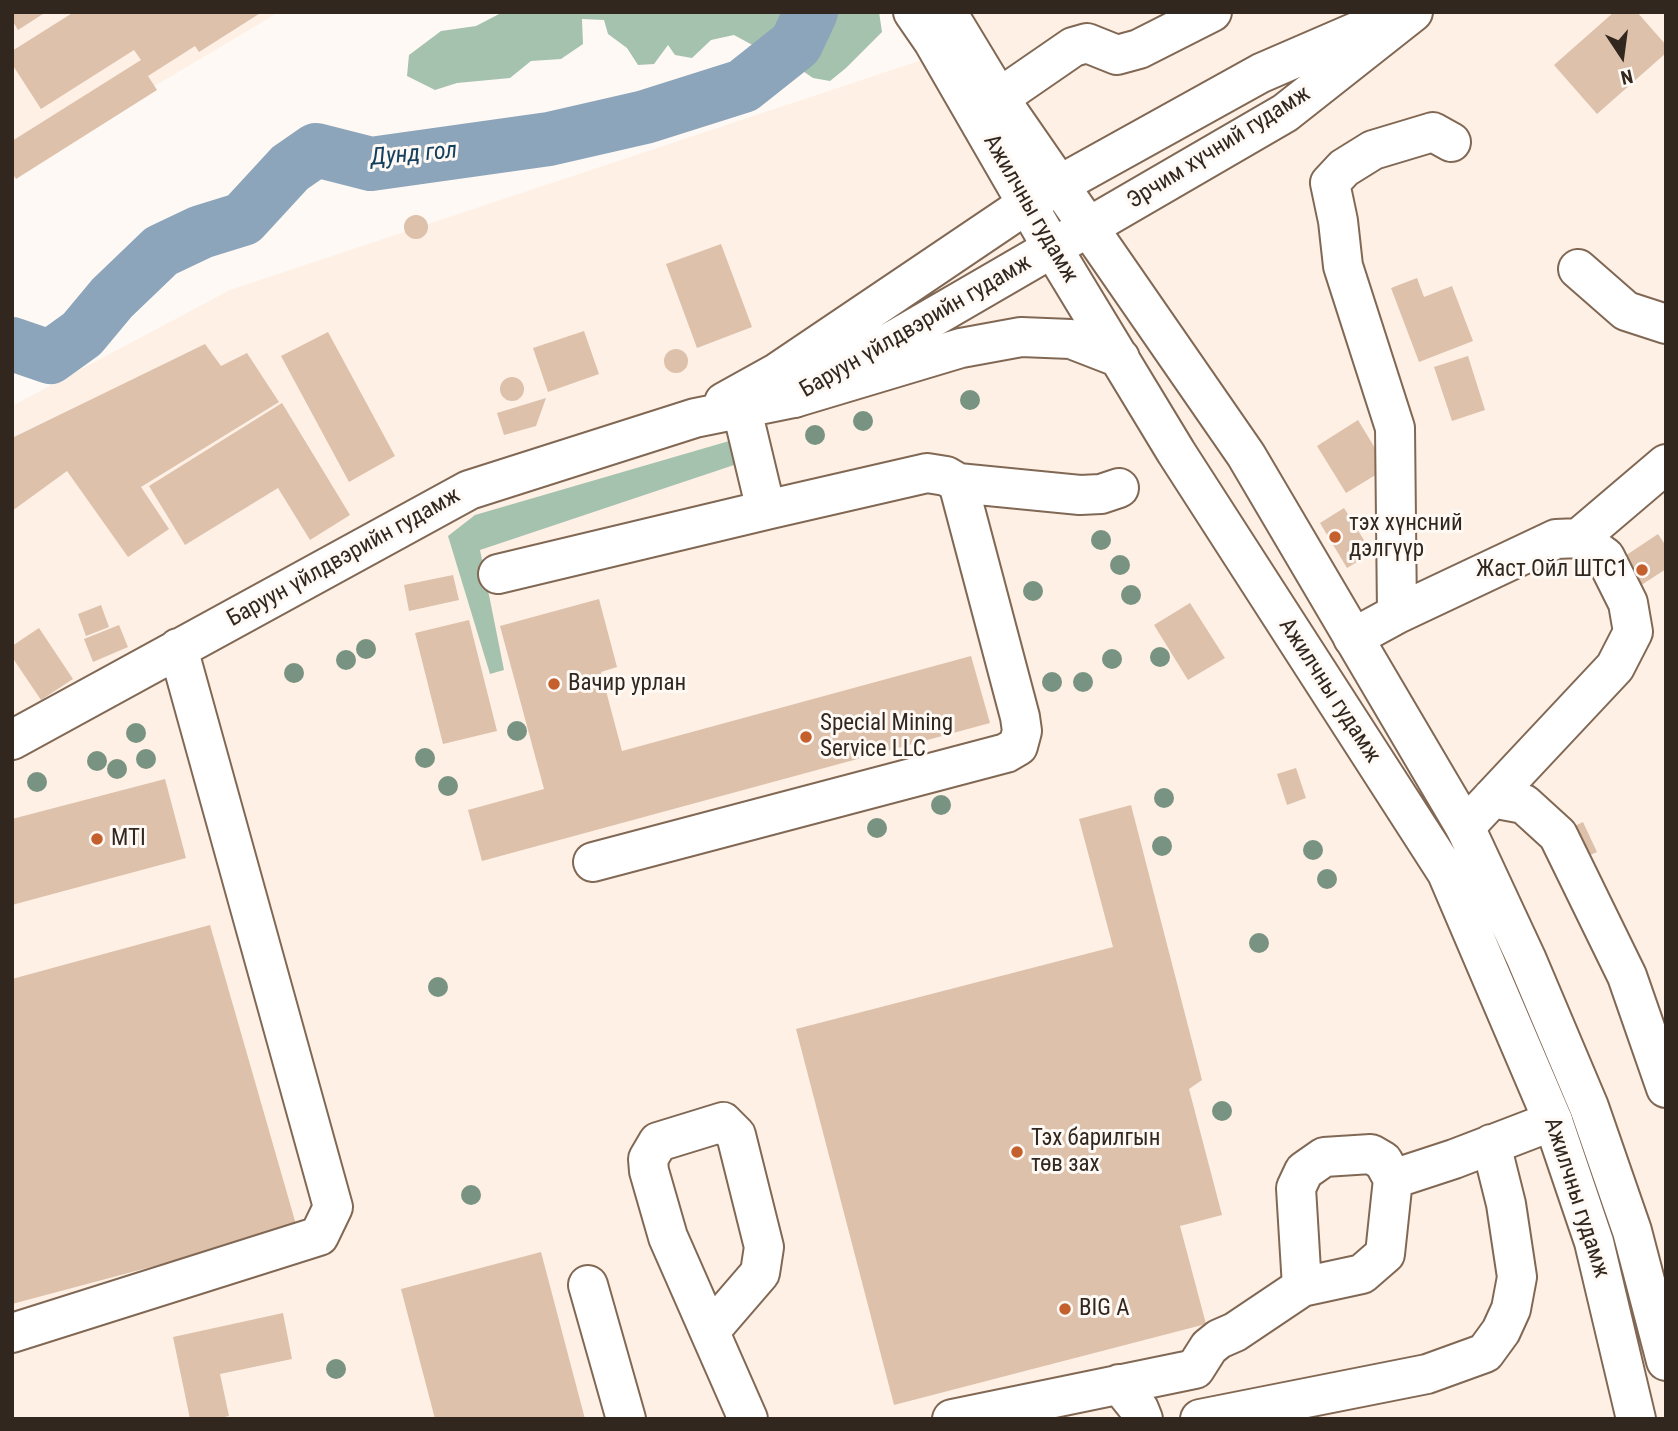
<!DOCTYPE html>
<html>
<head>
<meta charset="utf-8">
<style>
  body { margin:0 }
  #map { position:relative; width:1678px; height:1431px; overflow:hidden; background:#fef9f4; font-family:"Roboto Condensed",sans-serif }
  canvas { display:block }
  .frame { position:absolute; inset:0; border:14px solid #32271f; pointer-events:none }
  .north { position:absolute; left:1587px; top:21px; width:70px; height:70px; -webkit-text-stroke:5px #fef9f4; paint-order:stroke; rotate:167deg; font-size:19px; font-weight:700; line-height:28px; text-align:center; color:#32271f }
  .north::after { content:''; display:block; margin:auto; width:24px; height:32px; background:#32271f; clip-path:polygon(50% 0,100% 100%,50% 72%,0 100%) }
</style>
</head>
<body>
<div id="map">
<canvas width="1678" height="1431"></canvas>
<div class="frame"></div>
<div class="north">N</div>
</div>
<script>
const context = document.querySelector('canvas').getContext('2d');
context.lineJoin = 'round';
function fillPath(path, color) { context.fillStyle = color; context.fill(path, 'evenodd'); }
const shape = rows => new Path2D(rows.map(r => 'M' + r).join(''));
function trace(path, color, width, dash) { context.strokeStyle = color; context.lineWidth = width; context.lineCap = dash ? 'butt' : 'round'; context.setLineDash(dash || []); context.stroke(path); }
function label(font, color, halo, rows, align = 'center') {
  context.font = font + ' "Roboto Condensed",sans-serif'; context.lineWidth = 6; context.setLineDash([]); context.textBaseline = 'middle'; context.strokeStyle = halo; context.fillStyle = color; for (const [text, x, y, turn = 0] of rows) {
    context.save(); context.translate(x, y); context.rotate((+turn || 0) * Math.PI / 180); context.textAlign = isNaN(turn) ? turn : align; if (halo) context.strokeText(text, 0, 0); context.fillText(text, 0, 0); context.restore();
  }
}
const built = shape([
  [12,12,279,12,12,171],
  [968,12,1666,12,1666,1419,12,1419,12,406,230,290,919,61]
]);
const forest = shape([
  [503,12,799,12,791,31,777,47,756,47,734,35,711,40,692,58,675,55,668,45,654,64,638,65,627,48,608,34,604,20,582,19,583,44,561,59,531,61,510,78,457,83,435,90,407,76,409,55,441,31,476,26],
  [820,12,879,12,882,32,846,68,830,81,813,78,797,67],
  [736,439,743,462,480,550,504,670,490,674,448,536,475,515]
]);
const river = shape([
  [12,344,50,357,82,334,112,298,161,251,201,232,243,219,290,168,316,150,371,164,549,139,645,117,743,86,796,44,811,12]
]);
const building = shape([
  [12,12,46,12,18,30,12,20],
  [74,12,262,12,199,52,195,46,148,76,157,90,16,179,12,173,12,141,141,60,134,50,41,109,12,64,12,51],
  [1614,12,1637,12,1666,45,1666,53,1597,114,1554,65],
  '404 227a12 12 0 1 1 24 0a12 12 0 1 1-24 0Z',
  [721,244,752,327,697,348,666,264],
  [1417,278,1424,297,1452,286,1473,341,1419,362,1391,288],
  [584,331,599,374,548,392,533,348],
  [328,332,395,456,349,482,281,356],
  [205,344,221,366,247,353,279,402,141,487,169,529,128,557,67,471,12,511,12,438],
  '664 361a12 12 0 1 1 24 0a12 12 0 1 1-24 0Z',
  [1468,356,1485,410,1452,421,1434,367],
  '500 389a12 12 0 1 1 24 0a12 12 0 1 1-24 0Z',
  [546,398,536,426,504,435,497,413],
  [282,403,350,515,310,540,278,488,185,545,149,486],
  [1358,420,1387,468,1346,493,1317,446],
  [1344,508,1372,553,1347,568,1320,523],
  [1658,534,1666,546,1666,569,1629,593,1610,566],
  [453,575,459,600,409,611,404,585],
  [599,599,617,667,601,672,622,751,971,656,990,723,482,861,468,810,544,789,500,626],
  [1190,603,1225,658,1188,680,1154,625],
  [101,605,109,627,86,636,78,614],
  [469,620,497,731,443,744,415,633],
  [119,625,128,647,93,662,84,639],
  [39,628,73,679,41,700,12,657,12,646],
  [1296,768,1306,798,1287,805,1277,774],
  [165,779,186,858,12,905,12,819],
  [1131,805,1202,1080,1189,1089,1222,1215,1180,1226,1206,1324,894,1405,796,1029,1113,947,1079,819],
  [1583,822,1597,852,1588,856,1575,826],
  [210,925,297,1228,12,1304,12,979],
  [541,1252,585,1419,435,1419,401,1289],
  [283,1313,292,1359,220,1374,229,1416,216,1419,190,1419,173,1337]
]);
const minor = shape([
  [999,98,1073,47,1087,43,1117,55,1139,49,1212,12],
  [1578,269,1626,311,1666,324],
  [724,402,778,372,1027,204,1059,185,1261,73,1379,22],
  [958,483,1080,495,1101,494,1119,488],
  [1579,538,1666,464],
  [498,574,766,510],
  [1397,614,1395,428,1343,266,1338,221,1330,183,1344,168,1373,150,1433,132,1451,142],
  [1353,638,1397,614,1556,539,1579,538,1605,557,1628,603,1633,632,1615,667,1465,827],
  [12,740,469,490,695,418,794,398,1285,113,1413,12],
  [1492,798,1524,804,1558,835,1627,976,1666,1088],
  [593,862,1006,753,1018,746,1022,731,1020,717,958,483,946,476,927,473,766,510,742,410],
  [588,1285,626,1419],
  [1302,1287,1296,1188,1304,1171,1324,1157,1371,1154,1383,1161,1393,1179],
  [710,1331,760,1273,764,1247,736,1135,723,1122,658,1142,648,1159,649,1171,668,1237,748,1419],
  [12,1333,319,1236,333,1207,178,648],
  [1119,1384,1139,1409,1143,1419],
  [952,1419,1195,1369,1209,1347,1219,1339,1235,1332,1302,1287,1362,1274,1385,1254,1393,1179,1454,1159,1553,1121],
  [1200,1419,1427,1374,1485,1353,1501,1331,1511,1309,1517,1277,1506,1204,1491,1144]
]);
const major = shape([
  [913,12,933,41,1053,249,1176,452,1447,873,1553,1121,1594,1242,1636,1419],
  [947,12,999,98,1246,455,1465,827,1526,958,1589,1107,1632,1231,1666,1361],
  [794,398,961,348,1021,337,1071,339,1120,358]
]);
const trees = [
  [970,400],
  [863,421],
  [815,435],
  [1101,540],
  [1120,565],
  [1033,591],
  [1131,595],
  [366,649],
  [1160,657],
  [1112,659],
  [346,660],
  [294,673],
  [1052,682],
  [1083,682],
  [517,731],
  [136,733],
  [425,758],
  [146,759],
  [97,761],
  [117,769],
  [37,782],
  [448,786],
  [1164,798],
  [941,805],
  [877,828],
  [1162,846],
  [1313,850],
  [1327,879],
  [1259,943],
  [438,987],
  [1222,1111],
  [471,1195],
  [336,1369]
];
const markers = [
  [1335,537,7,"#c45f2e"],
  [1642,570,7,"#c45f2e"],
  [554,684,7,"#c45f2e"],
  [806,737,7,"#c45f2e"],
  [97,839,7,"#c45f2e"],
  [1017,1152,7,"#c45f2e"],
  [1065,1309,7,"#c45f2e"]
];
const streetNames = [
  ["Эрчим хүчний гудамж",1219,148,-32],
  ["Ажилчны гудамж",1030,209,60],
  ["Баруун үйлдвэрийн гудамж",916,327,-30],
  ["Баруун үйлдвэрийн гудамж",344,558,-29],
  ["Ажилчны гудамж",1329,691,57],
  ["Ажилчны гудамж",1576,1198,72]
];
const poiNames = [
  ["тэх хүнсний",1349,524],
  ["дэлгүүр",1349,550],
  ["Жаст Ойл ШТС1",1628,570,"right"],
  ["Вачир урлан",568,684],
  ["Special Mining",820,724],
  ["Service LLC",820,750],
  ["MTI",111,839],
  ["Тэх барилгын",1031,1139],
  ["төв зах",1031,1165],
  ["BIG A",1079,1309]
];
const waterNames = [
  ["Дунд гол",414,155,-5]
];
fillPath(built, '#fef0e5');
fillPath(forest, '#a5c2ae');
trace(river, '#8ca5ba', 54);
fillPath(building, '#ddc1ab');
trace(minor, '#816854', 42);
trace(major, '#816854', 42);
trace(minor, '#fff', 38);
trace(major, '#fff', 38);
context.fillStyle = '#799382';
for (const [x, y] of trees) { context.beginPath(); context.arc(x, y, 10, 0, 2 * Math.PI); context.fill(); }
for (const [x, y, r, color] of markers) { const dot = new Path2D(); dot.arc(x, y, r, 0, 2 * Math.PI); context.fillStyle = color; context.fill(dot); trace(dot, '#fef9f4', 2.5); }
label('23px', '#32271f', '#fef9f4', streetNames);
label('23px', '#32271f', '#fef9f4', poiNames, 'left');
label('italic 24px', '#154160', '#fef9f4', waterNames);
</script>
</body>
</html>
